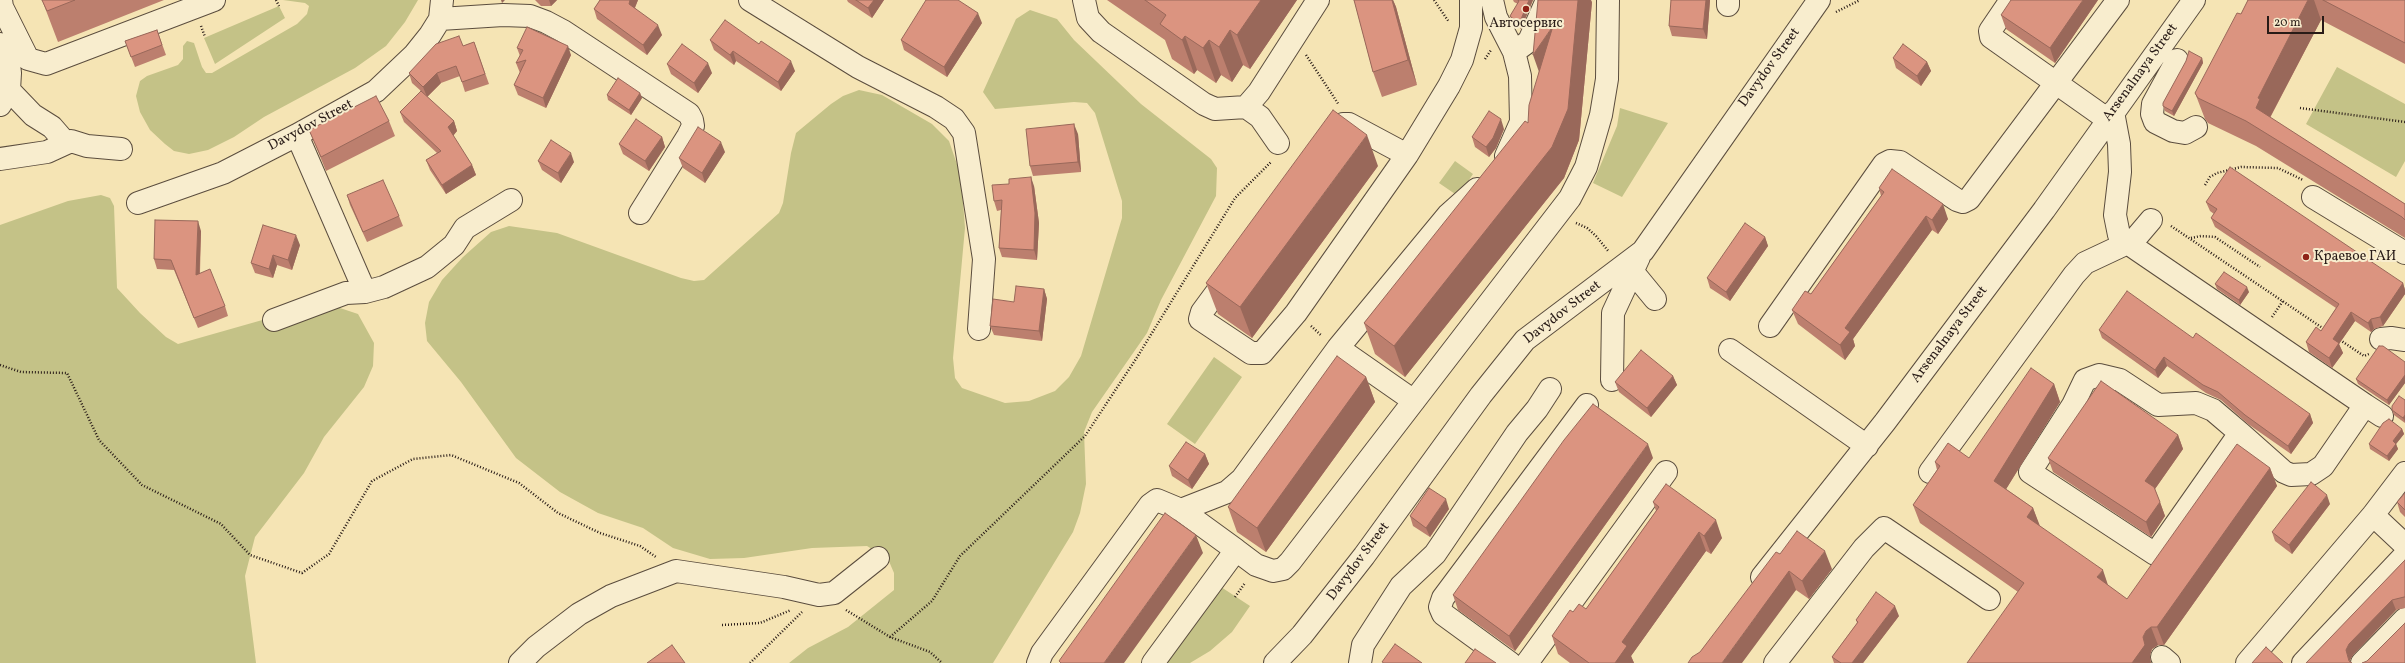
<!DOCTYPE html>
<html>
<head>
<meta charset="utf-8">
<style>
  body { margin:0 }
  #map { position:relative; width:2405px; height:663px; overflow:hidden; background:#f5e4b4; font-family:Vollkorn,serif }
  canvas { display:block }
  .scale { position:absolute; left:2267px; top:16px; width:57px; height:18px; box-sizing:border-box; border:2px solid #281b17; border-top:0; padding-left:5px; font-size:12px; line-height:14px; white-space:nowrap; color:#281b17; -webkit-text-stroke:3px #f8edce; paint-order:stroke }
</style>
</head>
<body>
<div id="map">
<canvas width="2405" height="663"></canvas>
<div class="scale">20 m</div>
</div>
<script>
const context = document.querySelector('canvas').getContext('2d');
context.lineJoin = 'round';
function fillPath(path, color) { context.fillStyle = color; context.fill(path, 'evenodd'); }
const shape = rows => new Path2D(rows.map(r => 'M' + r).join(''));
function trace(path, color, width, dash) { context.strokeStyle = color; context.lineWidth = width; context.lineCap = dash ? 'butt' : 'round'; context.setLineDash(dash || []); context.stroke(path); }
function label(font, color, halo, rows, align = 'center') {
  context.font = font + ' Vollkorn,serif'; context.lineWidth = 4; context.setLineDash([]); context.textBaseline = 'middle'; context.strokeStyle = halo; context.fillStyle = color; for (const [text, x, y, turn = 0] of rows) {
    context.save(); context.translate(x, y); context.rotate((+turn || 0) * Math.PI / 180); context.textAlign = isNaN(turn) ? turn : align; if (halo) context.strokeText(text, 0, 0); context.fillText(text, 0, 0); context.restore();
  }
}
const green = shape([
  [283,0,418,0,405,22,386,46,355,68,264,117,234,137,208,150,189,154,174,151,165,144,150,130,140,112,136,96,140,81,147,76,178,65,183,59,183,46,187,41,194,43,202,67,206,73,212,73,297,24,307,14,309,6,305,3],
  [279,6,285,18,215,64,204,38],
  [1030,10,1057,19,1074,40,1141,104,1211,159,1217,168,1216,196,1161,300,1147,333,1092,412,1084,432,1086,484,1080,513,1073,532,993,663,789,663,808,648,848,627,894,590,894,573,888,559,867,546,812,548,744,558,710,559,673,548,643,528,598,513,560,492,516,458,461,382,427,341,425,323,429,302,442,280,463,257,491,232,509,226,557,233,681,278,694,281,704,280,779,213,783,203,791,153,796,133,831,104,843,96,859,90,882,95,932,124,949,141,961,176,965,228,953,358,955,378,962,388,1005,403,1029,401,1055,391,1069,377,1081,356,1122,218,1122,201,1095,113,1087,103,1074,102,995,109,983,92,1016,19],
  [2337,67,2405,104,2405,161,2396,177,2306,124],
  [1620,108,1668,123,1622,197,1593,183,1617,126],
  [1455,161,1473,174,1458,196,1439,183],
  [101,195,110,198,114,206,117,288,140,313,166,337,178,344,294,311,328,304,358,314,374,343,373,366,364,387,324,437,304,473,255,537,245,576,256,663,0,663,0,225,68,201],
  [1214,357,1242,377,1195,444,1167,424],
  [1221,587,1250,606,1232,632,1210,651,1190,663,1165,663]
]);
const path = shape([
  [276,0,279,6],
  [1434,0,1449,22],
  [1836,12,1860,0],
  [201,26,205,37],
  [1306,55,1339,105],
  [1485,59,1491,50],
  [2300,108,2405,122],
  [2205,185,2210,177,2217,173,2241,167,2278,168,2303,180],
  [1576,223,1587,228,1596,236,1609,252],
  [2171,226,2324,329],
  [2191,238,2201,236,2215,237,2260,267],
  [2272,317,2283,301],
  [1311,326,1322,336],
  [2340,340,2364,356,2369,354],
  [0,365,21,372,67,373,99,440,142,485,221,524,250,555,302,573,329,554,372,481,413,459,451,455,519,483,558,513,600,533,640,546,656,557],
  [1235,597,1245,583],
  [846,610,890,637,930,652,942,663],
  [722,625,760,623,791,610],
  [890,637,932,601,960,556,1085,436,1136,359,1235,198,1271,162],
  [750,663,802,612]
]);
const minor = shape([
  [1,0,2,7,28,59,46,64,214,0],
  [750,0,858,67,936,107,954,119,964,133,984,259,979,329],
  [1084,0,1088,18,1101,32,1204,104,1215,109,1246,107,1259,92,1318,0],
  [1492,0,1496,17,1514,52,1520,76,1521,122,1506,156],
  [2011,0,1990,31,1991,37,2107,119],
  [1728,5,1728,0],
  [440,19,503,15,530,16,546,22,563,31,689,114,692,120,693,126,688,136,640,213],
  [0,44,8,56,10,73,9,90,0,105],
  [1514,52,1529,41,1547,0],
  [2177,60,2153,104,2152,114,2155,122,2173,131,2185,133,2196,127],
  [9,90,33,115,52,127,65,142],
  [1246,107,1260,117,1278,143],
  [2113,112,2119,144,2120,172,2115,215,2119,235,2126,242,2365,405,2323,466,2311,474,2291,475,2284,472,2240,433,2213,410,2196,403,2158,405,2120,380,2099,375,2085,380,2073,405,2030,472,2155,554,2240,433],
  [297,135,365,292],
  [1331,136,1343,124,1349,124,1407,155],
  [0,159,47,152,71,141,87,146,121,149],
  [2313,197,2405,253],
  [138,203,223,173,297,135,376,91,414,55,430,35,440,19,442,0],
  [1632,271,1655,299],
  [1230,274,1202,312,1200,319,1251,353,1262,353,1296,313,1407,155,1449,86,1462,60,1471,28,1471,0],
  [274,320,346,293,365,292,384,287,427,267,454,245,465,228,511,200],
  [1770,326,1884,164,1890,161,1900,162,1957,200,1963,202,1969,199,2118,0],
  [2381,339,2391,338,2405,340],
  [1338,348,1414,401],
  [1730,350,1867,446],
  [1612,380,1613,313,1639,257],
  [2365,405,2382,416],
  [1930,472,2074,275,2085,263,2134,240,2151,220],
  [1181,510,1236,550],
  [2373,515,2405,545],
  [1762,577,1885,422,2044,210,2194,0],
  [2162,657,2169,663],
  [520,663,536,647,579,614,611,596,676,571,784,587,819,595,834,593,878,558],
  [1038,663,1042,653,1150,505,1157,500,1181,510,1227,492,1242,479,1338,348,1448,215,1477,189],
  [1153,663,1236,550,1256,565,1273,571,1283,569,1290,562,1570,198,1586,167,1601,115,1607,79,1608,0],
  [1275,663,1302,635,1364,556,1481,395,1525,340,1643,251,1819,0],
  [1360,663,1363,645,1401,586,1435,554,1517,433,1537,409,1550,389],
  [1510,663,1443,614,1440,607,1443,598,1587,405],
  [1527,663,1666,472],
  [1775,663,1864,548,1884,528,1989,599],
  [2247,663,2373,515,2405,473],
  [2303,663,2405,555],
  [2362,663,2405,619]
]);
const wall = shape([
  [42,0,164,0,58,42],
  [535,0,557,0,551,6,541,6],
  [600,0,638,0,635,8,662,35,647,55,597,19,594,9],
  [847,0,884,0,872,18,848,2],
  [1107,0,1297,0,1250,69,1243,65,1232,82,1221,75,1216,83,1197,70,1194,74,1172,59,1165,40],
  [1354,0,1393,0,1396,7,1417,85,1382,97,1373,72],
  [1513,0,1533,0,1521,29,1512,21,1510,16,1518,4,1514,2],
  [1671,0,1710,0,1707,39,1672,36,1669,26],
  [2098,0,2055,63,2006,29,2001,15],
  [2248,0,2405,0,2405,64,2321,20,2270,118,2405,204,2405,238,2256,146,2208,123,2205,119,2195,93,2241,14],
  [1592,2,1579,140,1564,178,1405,377,1375,354,1364,323,1528,123,1539,71],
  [982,23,947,77,904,50,901,40],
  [157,30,166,55,135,67,125,41],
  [710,40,795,71,781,91,736,61,734,65,714,50],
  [474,42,489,84,465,92,460,76,441,83,427,97,454,121,457,131,453,136,472,165,476,175,446,194,430,170,426,160,437,153,404,122,400,112,421,91,412,83,409,73,463,46],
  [517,48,571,55,546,108,518,95,514,85,520,73,516,63,520,56],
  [1893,58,1927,62,1931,71,1921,86,1896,68],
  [2202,58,2203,63,2174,116,2165,111,2163,106],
  [667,64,712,73,698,93,671,74],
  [640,93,642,98,631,115,608,100,607,95],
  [389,121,395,136,326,171,315,144,309,130],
  [1504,129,1496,148,1489,157,1475,147,1472,137],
  [1078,134,1081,172,1033,176,1030,166],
  [662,137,665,147,649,171,623,154,619,144],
  [725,152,705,183,683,168,679,158],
  [538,161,574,162,561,183,542,170],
  [1378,166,1252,338,1218,314,1206,283],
  [1034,186,1039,223,1037,260,1002,257,999,248,1001,210,997,211,994,201],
  [1879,188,1948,219,1938,234,1932,230,1853,339,1855,346,1845,360,1798,324,1792,310,1811,294,1881,196],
  [347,195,399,216,403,226,367,242,350,205],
  [2206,202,2403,283,2405,290,2405,294,2383,326,2374,329,2371,332,2355,321,2339,344,2343,353,2332,368,2309,352,2306,342,2321,331,2336,308,2215,227,2211,218,2214,214,2210,211],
  [201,231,200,273,225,306,228,316,198,328,174,270,157,269,154,259],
  [1765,237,1768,246,1730,301,1710,288,1707,278],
  [300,245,292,270,277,265,273,278,255,273,251,263],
  [2215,284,2249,292,2240,305,2217,289],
  [1044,289,1047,299,1042,341,994,335,990,326,1014,302],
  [2099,330,2193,338,2310,414,2313,423,2291,454,2248,424,2221,400,2206,393,2167,366,2158,378,2102,338],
  [2405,362,2405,383,2389,405,2358,384,2356,379],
  [1673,376,1677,385,1651,417,1619,392,1615,382],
  [1366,377,1375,402,1266,552,1237,532,1228,507],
  [2054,384,2060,402,2006,489,2033,508,2039,525,2108,586,2127,599,2270,468,2277,486,2164,645,2158,645,2152,649,2150,655,2018,592,1920,523,1913,505,1937,470,1935,462,1969,458],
  [2405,400,2405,423,2394,415,2392,410],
  [2402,429,2404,434,2396,444,2398,449,2389,461,2370,449,2369,444],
  [2178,435,2183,449,2155,489,2165,516,2151,537,2053,472,2048,458],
  [1205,454,1209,464,1192,489,1172,476,1169,466],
  [1653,458,1515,651,1458,610,1453,595],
  [2405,493,2405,517,2400,512,2397,502],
  [1653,502,1722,538,1711,554,1706,551,1631,656,1634,663,1570,663,1558,654,1552,636,1573,612,1586,609,1656,511],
  [2330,504,2292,554,2275,541,2272,532],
  [1449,509,1430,537,1413,526,1410,516],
  [1780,554,1832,569,1809,599,1796,590,1700,652],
  [2405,560,2405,608,2396,610,2353,655,2350,660,2308,662],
  [1899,616,1863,663,1834,663,1832,657,1857,623,1856,620]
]);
const shadedWall = shape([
  [501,0,505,0,502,3],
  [549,0,557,0,551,6],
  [630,0,638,0,632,14,629,4],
  [874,0,884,0,872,18,868,8],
  [1261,0,1297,0,1250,69,1237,35],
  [1392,0,1393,0,1396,7,1417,85,1408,60],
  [1529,0,1533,0,1521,29,1519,24],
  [1578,0,1591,0,1592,2,1579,140,1564,178,1405,377,1394,346,1552,147],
  [1706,0,1710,0,1707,39,1703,29],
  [2083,0,2098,0,2055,63,2050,48],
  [2308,0,2314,0,2321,20,2268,121,2256,108,2258,98],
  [978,13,982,23,947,77,944,67],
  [658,25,662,35,647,55,643,45],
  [1553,26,1544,86,1533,55],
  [1230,30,1243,65,1232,82,1219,47],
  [1185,36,1197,70,1194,74,1182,40],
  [1209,40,1221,75,1216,83,1203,48],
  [568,46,571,55,546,108,543,98],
  [733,51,736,61,734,65,730,55],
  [2202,58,2203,63,2174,116,2172,111],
  [791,61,795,71,781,91,778,82],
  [1927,62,1931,71,1921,86,1917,76],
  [708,63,712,73,698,93,694,83],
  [437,73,441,83,427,97,423,87],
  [640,93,642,98,631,115,629,110],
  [1501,119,1504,129,1496,148,1489,157,1486,147],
  [454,121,457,131,452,137,448,127],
  [1074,124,1078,134,1081,172,1078,162],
  [1367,135,1378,166,1252,338,1240,307],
  [662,137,665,147,649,171,645,161],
  [721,142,725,152,705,183,702,173],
  [571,153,574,162,561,183,558,173],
  [472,165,476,175,446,194,442,185],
  [1031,177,1034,186,1039,223,1037,260,1034,250],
  [1943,204,1948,219,1938,234,1932,220],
  [1926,216,1932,230,1853,339,1855,346,1845,360,1840,345,1845,328],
  [198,221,201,231,199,284,196,275],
  [296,235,300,245,292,270,288,260],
  [1765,237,1768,246,1730,301,1726,292],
  [273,255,277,265,273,278,269,269],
  [2403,283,2405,290,2405,294,2383,326,2380,317],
  [2247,287,2249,292,2240,305,2239,300],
  [1044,289,1047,299,1042,341,1039,331],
  [2351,312,2355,321,2339,344,2343,353,2332,368,2329,358,2333,339],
  [2371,319,2374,329,2371,332,2368,323],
  [2164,357,2167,366,2158,378,2155,370],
  [2405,375,2405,383,2389,405,2387,400],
  [1673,376,1677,385,1651,417,1647,408],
  [1366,377,1375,402,1266,552,1257,528],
  [2054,384,2060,402,2000,499,1994,481],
  [2310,414,2313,423,2291,454,2288,446],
  [2405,415,2405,422,2403,418],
  [2402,429,2404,434,2396,444,2398,449,2389,461,2387,456,2393,441],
  [2178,435,2183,449,2150,496,2145,481],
  [1648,444,1653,458,1515,651,1509,636],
  [1205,454,1209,464,1192,489,1188,480],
  [2270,468,2277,486,2164,645,2157,627],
  [2327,495,2330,504,2292,554,2289,545],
  [1446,499,1449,509,1430,537,1426,528],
  [2160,502,2165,516,2151,537,2146,522],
  [2033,508,2040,526,2027,517],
  [1716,520,1722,538,1711,554,1704,536],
  [1699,532,1706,551,1631,656,1634,663,1615,663,1622,642],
  [1196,535,1203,553,1124,663,1104,663],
  [1825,551,1832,569,1809,599,1802,581],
  [2103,570,2109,588,2097,577],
  [1789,571,1796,590,1742,663,1722,663],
  [2392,600,2396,610,2353,655,2350,660,2351,663,2350,663,2346,650,2349,644],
  [1895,606,1899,616,1863,663,1852,663],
  [2151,627,2158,645,2152,649,2150,655,2151,663,2132,663,2146,631]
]);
const building = shape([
  [42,0,75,0,47,11,42,0],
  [600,0,630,0,629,4,658,25,643,45,594,9,600,0],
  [856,0,874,0,868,8,856,0],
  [926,0,958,0,978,13,944,67,901,40,926,0],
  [1145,0,1261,0,1237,35,1230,30,1219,47,1209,40,1203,48,1185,36,1182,40,1160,24,1166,15,1145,0],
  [1354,0,1392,0,1408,60,1373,72,1354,0],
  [1518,0,1529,0,1519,24,1510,16,1519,1,1518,0],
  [1538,0,1578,0,1568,109,1552,147,1394,346,1364,323,1525,121,1528,123,1529,105,1553,26,1533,55,1538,0],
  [1671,0,1706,0,1703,29,1669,26,1671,0],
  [2011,0,2083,0,2050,48,2001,15,2011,0],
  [2248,0,2308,0,2258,98,2260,99,2256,108,2405,204,2405,220,2402,217,2246,121,2198,98,2195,93,2237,13,2241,14,2248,0],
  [2323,0,2405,0,2405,43,2323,0],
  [725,20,759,44,761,41,791,61,778,82,733,51,730,55,710,40,725,20],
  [527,27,568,46,543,98,514,85,526,60,516,63,523,50,517,48,527,27],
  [157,30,162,45,131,57,125,41,157,30],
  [459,36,463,46,474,42,485,74,462,82,456,66,437,73,423,87,409,73,436,44,459,36],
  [682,44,708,63,694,83,667,64,682,44],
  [1903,44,1927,62,1917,76,1893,58,1903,44],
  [2189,51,2202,58,2172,111,2163,106,2163,103,2186,61,2189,51],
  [618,78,640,93,629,110,607,95,618,78],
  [421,91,454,121,448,127,472,165,442,185,426,160,441,151,400,112,421,91],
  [376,96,389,121,321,157,309,130,376,96],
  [1333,110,1367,135,1240,307,1206,283,1333,110],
  [1489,111,1501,119,1493,138,1486,147,1472,137,1489,111],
  [636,119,662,137,645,161,619,144,636,119],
  [1074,124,1078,162,1030,166,1026,129,1074,124],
  [698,127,721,142,702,173,679,158,698,127],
  [551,140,571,153,558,173,538,161,551,140],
  [2230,167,2403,283,2380,317,2371,319,2368,323,2351,312,2333,339,2339,343,2329,358,2306,342,2316,327,2321,331,2339,304,2211,218,2217,209,2206,202,2230,167],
  [1892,169,1943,204,1932,220,1926,216,1845,328,1850,332,1840,345,1792,310,1805,291,1811,294,1884,192,1879,188,1892,169],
  [1031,177,1035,213,1034,250,999,248,1002,200,994,201,992,185,1009,184,1009,179,1031,177],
  [383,180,399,216,363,232,347,195,383,180],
  [155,220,198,221,196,275,210,269,225,306,194,318,171,260,154,259,155,220],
  [1745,223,1765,237,1726,292,1707,278,1745,223],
  [263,225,296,235,288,260,273,255,269,269,251,263,263,225],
  [2224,272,2247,287,2239,300,2215,284,2224,272],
  [1016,286,1044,289,1039,331,990,326,993,299,1014,302,1016,286],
  [2127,291,2193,338,2196,333,2310,414,2288,446,2245,415,2218,392,2203,385,2164,357,2155,370,2099,330,2127,291],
  [2379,346,2383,346,2405,362,2405,375,2387,400,2356,379,2379,346],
  [1641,350,1673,376,1647,408,1615,382,1641,350],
  [1337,356,1366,377,1257,528,1228,507,1337,356],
  [2031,368,2054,384,1994,481,2033,508,2027,517,2103,570,2097,577,2127,599,2237,444,2270,468,2157,627,2151,627,2146,631,2143,637,2145,645,2132,663,1967,663,2024,583,1913,505,1940,466,1935,462,1948,443,1969,458,2031,368],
  [2101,381,2178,435,2145,481,2154,487,2160,502,2146,522,2048,458,2101,381],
  [2399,396,2405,400,2405,415,2403,418,2392,410,2392,406,2399,396],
  [1593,404,1648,444,1509,636,1453,595,1564,440,1593,404],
  [2389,419,2402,429,2393,441,2396,444,2387,456,2369,444,2383,423,2389,419],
  [1186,442,1205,454,1188,480,1169,466,1186,442],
  [2311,482,2327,495,2289,545,2272,532,2311,482],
  [1666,484,1716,520,1704,536,1699,532,1622,642,1627,646,1615,663,1589,663,1552,636,1570,610,1573,612,1579,604,1586,609,1659,507,1653,502,1666,484],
  [1429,488,1446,499,1426,528,1410,516,1429,488],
  [2405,493,2405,510,2397,502,2405,493],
  [1165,513,1196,535,1104,663,1061,663,1059,661,1165,513],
  [1797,531,1825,551,1802,581,1789,571,1722,663,1688,663,1692,657,1700,652,1776,552,1780,554,1797,531],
  [2405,560,2405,597,2404,597,2392,600,2349,644,2346,650,2349,661,2352,663,2306,663,2405,560],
  [1876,592,1895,606,1852,663,1841,663,1832,657,1858,622,1856,620,1876,592],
  [2405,623,2405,663,2362,663,2367,661,2405,623],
  [1395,644,1422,663,1384,663,1382,662,1395,644],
  [672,645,685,663,647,663,672,645],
  [2266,647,2283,663,2252,663,2266,647],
  [1475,649,1496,663,1465,663,1475,649]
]);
const markers = [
  [1526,9,4,"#8f2418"],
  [2306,257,4,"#8f2418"]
];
const poiNames = [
  ["Автосервис",1526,24],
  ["Краевое ГАИ",2314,257,"left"]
];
const streetNames = [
  ["Davydov Street",1770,68,-54],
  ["Arsenalnaya Street",2141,73,-54],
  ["Davydov Street",311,126,-28],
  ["Davydov Street",1563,313,-38],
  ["Arsenalnaya Street",1950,335,-53],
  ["Davydov Street",1359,562,-53]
];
fillPath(green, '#c4c287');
trace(minor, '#5b4d3e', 24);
trace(path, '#281b17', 2.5, [1, 2]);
trace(minor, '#f8edce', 22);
fillPath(wall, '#bc7f6e');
fillPath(shadedWall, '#99685a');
fillPath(building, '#db9480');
trace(building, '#99685a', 1);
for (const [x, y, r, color] of markers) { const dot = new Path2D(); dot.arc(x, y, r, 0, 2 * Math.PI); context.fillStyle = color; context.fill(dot); trace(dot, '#f8edce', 1.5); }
label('14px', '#281b17', '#f8edce', poiNames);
label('14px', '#281b17', '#f8edce', streetNames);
</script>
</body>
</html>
